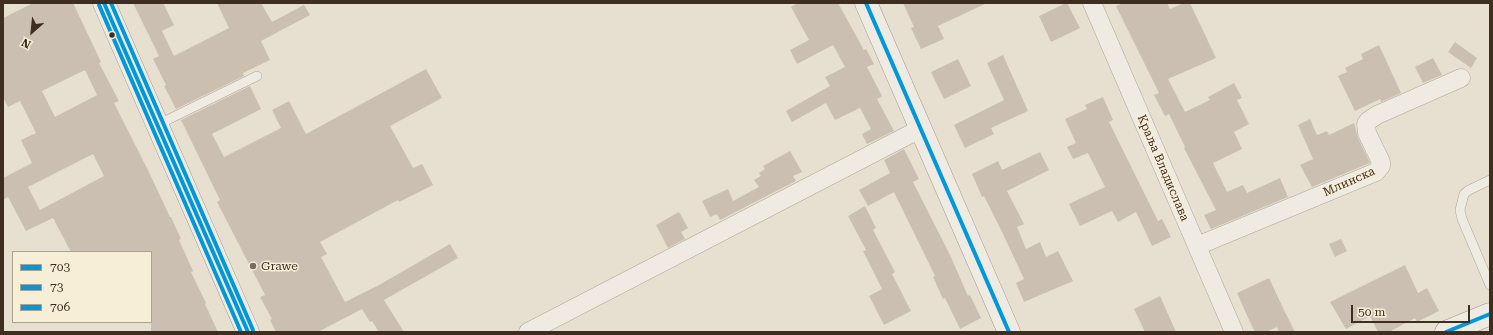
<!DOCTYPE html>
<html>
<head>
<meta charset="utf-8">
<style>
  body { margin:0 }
  #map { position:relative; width:1493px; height:335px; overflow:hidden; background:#e7e0d1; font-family:"Roboto Serif",serif }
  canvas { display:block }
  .frame { position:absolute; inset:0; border:4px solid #3d2e20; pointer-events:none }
  .legend { position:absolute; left:12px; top:251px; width:140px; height:72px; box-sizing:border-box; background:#f7eed8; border:1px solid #ada18e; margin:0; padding:5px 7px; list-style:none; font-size:12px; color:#3d2e20 }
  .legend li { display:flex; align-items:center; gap:8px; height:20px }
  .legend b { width:20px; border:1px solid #ada18e }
  .north { position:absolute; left:12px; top:12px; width:40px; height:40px; -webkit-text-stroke:3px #f7eed8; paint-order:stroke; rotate:207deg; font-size:11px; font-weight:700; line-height:16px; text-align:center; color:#3d2e20 }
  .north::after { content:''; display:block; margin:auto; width:14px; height:18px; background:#3d2e20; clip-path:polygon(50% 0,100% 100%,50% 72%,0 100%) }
  .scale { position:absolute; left:1351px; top:305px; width:119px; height:18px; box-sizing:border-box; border:2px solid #3d2e20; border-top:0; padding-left:5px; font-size:12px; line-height:14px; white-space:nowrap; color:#3d2e20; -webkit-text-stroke:3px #f7eed8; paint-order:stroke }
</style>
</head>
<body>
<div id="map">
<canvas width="1493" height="335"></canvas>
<div class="frame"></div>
<ul class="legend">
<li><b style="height:5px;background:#0098da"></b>703</li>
<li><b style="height:5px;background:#0098da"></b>73</li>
<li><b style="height:5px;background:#0098da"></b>706</li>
</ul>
<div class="north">N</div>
<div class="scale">50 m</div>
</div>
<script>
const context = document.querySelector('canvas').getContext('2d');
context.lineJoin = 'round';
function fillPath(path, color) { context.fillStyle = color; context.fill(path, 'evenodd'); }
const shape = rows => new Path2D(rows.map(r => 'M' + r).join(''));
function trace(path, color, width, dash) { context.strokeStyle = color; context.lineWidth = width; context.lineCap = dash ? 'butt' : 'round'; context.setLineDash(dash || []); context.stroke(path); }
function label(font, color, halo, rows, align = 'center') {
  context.font = font + ' "Roboto Serif",serif'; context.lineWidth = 3; context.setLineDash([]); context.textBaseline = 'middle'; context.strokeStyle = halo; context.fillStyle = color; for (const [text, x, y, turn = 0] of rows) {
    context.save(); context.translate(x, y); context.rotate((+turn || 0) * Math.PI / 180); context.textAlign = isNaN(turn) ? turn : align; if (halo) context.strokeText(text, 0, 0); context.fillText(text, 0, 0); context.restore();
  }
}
const building = shape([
  [33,3,73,3,101,62,99,63,119,101,114,103,148,170,170,217,171,217,181,239,179,240,193,271,191,272,206,303,205,304,218,332,151,332,151,252,71,252,53,218,26,231,8,197,3,200,3,178,32,163,21,140,36,133,20,101,8,107,3,97,3,18],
  [85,70,97,95,55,117,42,91],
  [93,154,104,176,40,210,28,187],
  [133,3,163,3,174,25,162,31,174,56,229,28,217,3,261,3,272,22,304,5,310,15,261,41,270,60,243,73,244,76,176,109,164,86,166,85,153,59,159,56],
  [798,3,838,3,864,50,866,49,874,64,867,67,882,96,877,99,894,131,867,144,862,134,871,129,860,108,835,120,826,103,792,122,786,111,830,86,825,77,845,67,833,45,797,64,790,50,809,40,791,7],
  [903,3,987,3,938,26,944,39,921,49,911,28,914,27],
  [1066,3,1067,3,1080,28,1051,42,1039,16],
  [1123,3,1167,3,1170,9,1184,3,1190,3,1216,58,1168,79,1185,112,1210,100,1208,97,1234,83,1242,98,1237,100,1249,124,1234,132,1242,149,1213,163,1227,192,1243,185,1247,193,1280,178,1288,197,1211,229,1204,215,1216,210,1184,148,1185,147,1169,114,1165,116,1154,95,1159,93,1116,6],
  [1455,42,1477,58,1471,68,1448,52],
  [1379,45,1401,93,1381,102,1380,99,1355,111,1338,76,1347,72,1345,68,1363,59,1361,54],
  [1003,55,1028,111,991,128,994,134,965,148,954,125,1004,100,987,63],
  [1433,58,1442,75,1423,83,1415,67],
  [958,59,971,86,944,99,931,72],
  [426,69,442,98,390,126,413,168,422,164,433,185,399,202,398,200,320,242,327,254,321,257,345,302,379,285,450,244,458,258,384,300,404,332,379,332,372,321,370,322,362,309,318,332,276,332,270,320,272,319,260,297,265,295,217,202,220,200,181,120,250,86,261,109,212,134,224,157,281,128,272,110,289,101,306,134],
  [1103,97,1113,120,1109,122,1158,221,1162,219,1171,237,1152,246,1136,212,1118,222,1112,211,1080,226,1069,204,1105,187,1088,153,1073,159,1067,147,1076,143,1065,119,1087,109,1085,105],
  [1310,119,1317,135,1327,131,1329,135,1354,123,1358,138,1370,163,1312,187,1300,165,1313,159,1298,125],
  [904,149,919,179,913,182,950,255,968,296,970,295,981,318,960,329,945,298,943,299,933,277,935,276,894,192,868,206,859,190,890,173,884,160],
  [790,151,802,172,793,176,796,181,720,220,717,214,710,217,702,201,728,189,733,201,759,187,754,180,761,176,759,173,765,169,763,166],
  [1040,152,1049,170,1007,191,1024,224,1017,227,1026,249,1040,242,1046,257,1058,251,1073,281,1024,302,1016,283,1024,279,1003,234,984,196,982,197,972,174,998,161,1002,170],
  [865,206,876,228,873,230,895,272,892,274,911,311,884,325,869,296,882,289,863,251,866,250,848,216],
  [679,212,688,228,681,232,685,239,668,248,656,225],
  [1341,239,1347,251,1335,257,1329,244],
  [1405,265,1418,293,1427,288,1439,311,1417,322,1415,318,1389,332,1378,332,1370,316,1346,329,1330,302],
  [1269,278,1283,308,1295,332,1279,332,1277,327,1266,332,1255,332,1249,320,1237,293],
  [1160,296,1176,332,1145,332,1134,309]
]);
const lane = shape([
  [157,125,257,76],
  [1490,180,1469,190,1464,194,1460,210,1462,219,1490,285]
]);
const street = shape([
  [1092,3,1234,332],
  [1197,246,1376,172,1381,166,1381,162,1367,133,1366,124,1368,121,1377,115,1461,78],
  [528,332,920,129]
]);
const secondary = shape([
  [104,3,248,332],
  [866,3,1009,332],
  [1446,332,1490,314]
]);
const bus1 = shape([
  [104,3,248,332],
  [866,3,1009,332],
  [1446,332,1490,314]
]);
const bus2 = shape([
  [99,5,241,332]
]);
const bus3 = shape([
  [111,3,253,330]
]);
const markers = [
  [112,35,3.5,"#3d2e20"],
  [253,266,4,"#786c5e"]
];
const streetNames = [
  ["Краља Владислава",1163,168,67],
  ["Млинска",1349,182,-24]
];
const poiNames = [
  ["Grawe",261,266]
];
fillPath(building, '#cbbfb2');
trace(lane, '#ada599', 10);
trace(street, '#ada599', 19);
trace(secondary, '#9c958a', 23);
trace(lane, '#efebe3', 9);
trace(street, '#efebe3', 18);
trace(secondary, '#efebe3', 22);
trace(bus1, '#0098da', 4);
trace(bus2, '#0098da', 4);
trace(bus3, '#0098da', 4);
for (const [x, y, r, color] of markers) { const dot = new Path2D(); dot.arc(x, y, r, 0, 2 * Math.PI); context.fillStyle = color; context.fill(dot); trace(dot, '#f7eed8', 1.5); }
label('12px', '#3d2e20', '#f7eed8', streetNames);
label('12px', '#3d2e20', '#f7eed8', poiNames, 'left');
</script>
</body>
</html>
